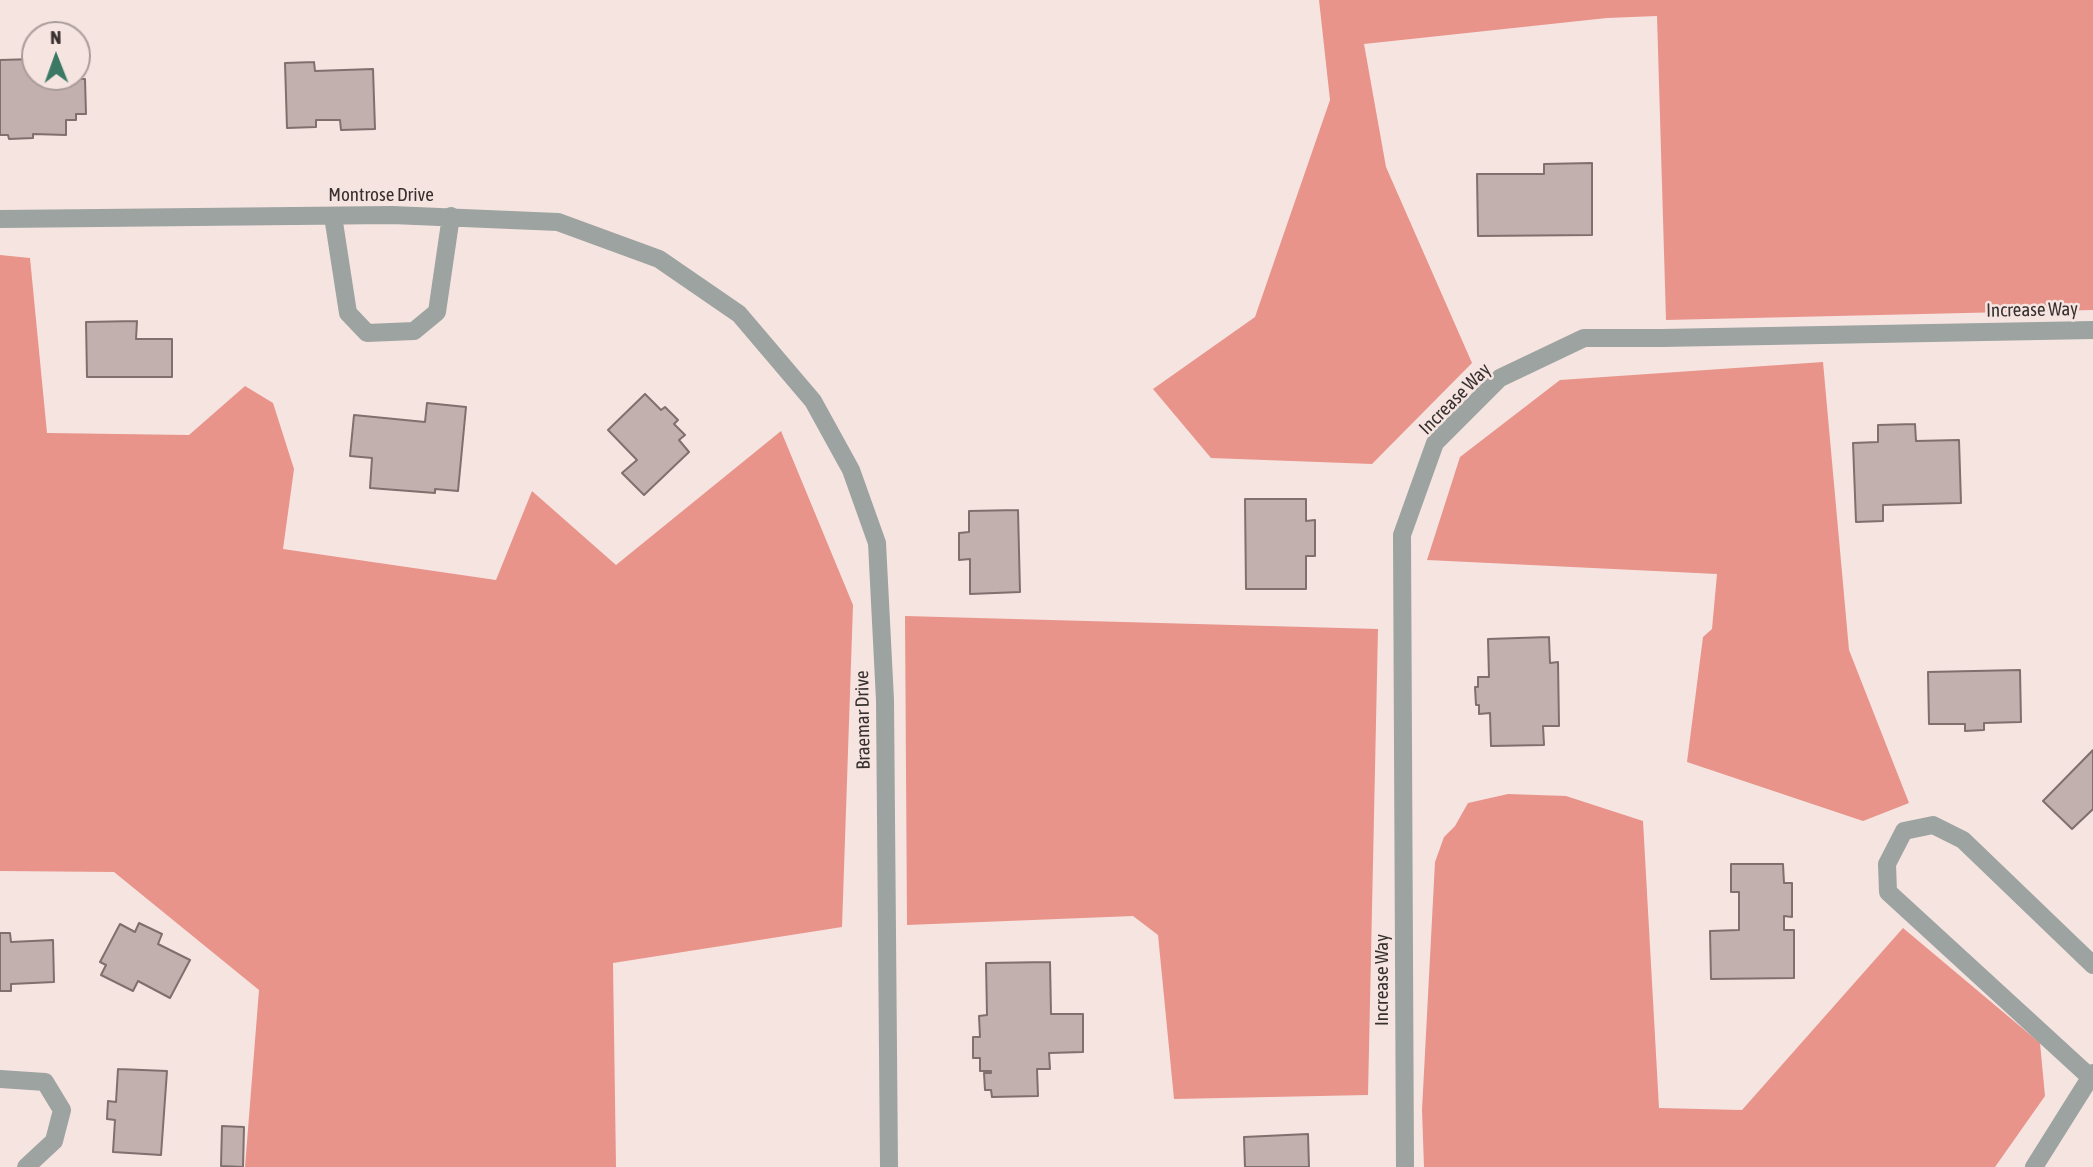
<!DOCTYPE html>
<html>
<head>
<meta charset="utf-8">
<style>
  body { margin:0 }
  #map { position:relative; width:2093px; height:1167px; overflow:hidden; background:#f6e4e1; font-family:"Asap Condensed",sans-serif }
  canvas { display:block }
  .north { position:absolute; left:21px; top:21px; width:70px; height:70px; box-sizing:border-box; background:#f6e4e1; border:2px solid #aa9c9a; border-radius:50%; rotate:359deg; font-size:19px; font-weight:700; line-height:28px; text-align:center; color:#37302f }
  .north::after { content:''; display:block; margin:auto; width:24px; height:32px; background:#3b7965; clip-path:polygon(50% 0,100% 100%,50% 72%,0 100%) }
</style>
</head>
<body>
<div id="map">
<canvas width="2093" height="1167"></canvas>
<div class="north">N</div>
</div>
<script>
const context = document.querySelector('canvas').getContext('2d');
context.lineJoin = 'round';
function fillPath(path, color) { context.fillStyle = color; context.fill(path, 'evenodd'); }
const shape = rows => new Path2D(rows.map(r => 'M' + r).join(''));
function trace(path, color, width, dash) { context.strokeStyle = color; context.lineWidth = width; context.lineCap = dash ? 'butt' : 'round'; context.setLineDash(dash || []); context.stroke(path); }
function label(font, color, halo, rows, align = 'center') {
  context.font = font + ' "Asap Condensed",sans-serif'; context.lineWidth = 5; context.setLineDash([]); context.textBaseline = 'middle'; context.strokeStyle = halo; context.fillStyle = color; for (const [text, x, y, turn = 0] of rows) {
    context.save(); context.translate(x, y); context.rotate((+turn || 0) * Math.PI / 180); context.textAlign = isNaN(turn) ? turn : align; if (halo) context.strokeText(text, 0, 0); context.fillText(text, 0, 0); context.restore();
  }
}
const forest = shape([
  [1319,0,2093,0,2093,310,1666,320,1657,16,1607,18,1364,44,1386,167,1472,363,1372,464,1211,458,1153,389,1255,317,1330,100],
  [0,255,30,258,47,433,189,435,245,386,273,403,294,469,283,549,496,580,532,491,616,565,781,431,853,605,842,927,613,963,616,1167,245,1167,259,990,114,872,0,871],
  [1823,362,1849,650,1909,803,1863,821,1687,762,1703,637,1712,629,1717,574,1427,560,1460,457,1560,380],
  [905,616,1378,629,1368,1095,1174,1099,1158,935,1133,916,907,925],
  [1508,794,1566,796,1643,821,1659,1108,1742,1110,1903,928,2040,1043,2045,1096,1995,1167,1424,1167,1422,1110,1435,862,1444,837,1455,826,1468,803]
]);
const building = shape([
  [35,59,35,77,76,77,76,79,85,79,86,114,76,114,76,120,66,120,66,135,33,134,33,138,9,139,8,135,0,135,0,60,35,59],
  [314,62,315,71,373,69,375,129,341,130,340,120,316,120,316,127,287,128,285,63,314,62],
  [1592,163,1592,235,1478,236,1477,174,1544,174,1544,164,1592,163],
  [137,321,136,339,172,339,172,377,87,377,86,322,137,321],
  [645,394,661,410,665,407,678,420,674,424,685,435,679,440,689,452,644,495,622,473,637,460,608,430,645,394],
  [427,403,466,407,458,491,435,489,435,493,370,488,372,458,350,456,354,415,425,422,427,403],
  [1915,424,1916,441,1959,440,1961,503,1883,505,1883,521,1856,522,1853,443,1878,442,1878,425,1915,424],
  [1245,499,1306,499,1306,521,1315,520,1315,556,1306,556,1306,589,1246,589,1245,499],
  [1018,510,1020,592,970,594,970,559,959,560,959,533,969,532,969,511,1018,510],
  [1549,637,1550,663,1558,662,1559,726,1543,726,1544,745,1491,746,1490,713,1479,714,1479,705,1476,705,1475,687,1478,687,1478,677,1489,677,1488,639,1549,637],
  [2020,670,2021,722,1984,723,1984,730,1965,731,1965,724,1929,724,1928,672,2020,670],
  [2093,750,2093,809,2072,829,2043,801,2093,750],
  [1731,864,1783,864,1784,883,1792,883,1792,917,1784,916,1784,930,1794,930,1794,978,1711,979,1710,931,1739,930,1739,892,1731,892,1731,864],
  [139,923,162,934,158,944,190,960,170,998,138,981,133,991,101,975,106,965,100,962,120,924,135,932,139,923],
  [0,933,10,933,11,942,53,940,54,982,11,984,11,991,0,991,0,933],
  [1050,962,1051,1014,1083,1014,1083,1052,1049,1053,1050,1069,1037,1069,1038,1096,992,1097,991,1090,985,1090,984,1073,991,1073,991,1071,980,1071,980,1058,973,1058,973,1037,980,1037,979,1016,987,1015,986,963,1050,962],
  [118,1069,167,1071,161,1155,113,1152,115,1120,107,1119,108,1101,116,1102,118,1069],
  [222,1126,244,1127,243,1167,221,1166,222,1126],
  [1308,1134,1309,1167,1245,1167,1244,1137,1308,1134]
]);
const minor = shape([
  [333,216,348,313,367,333,414,331,437,312,451,216],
  [0,219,392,215,558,222,659,259,739,314,813,401,851,470,877,543,885,700,889,1167],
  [2090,1077,1888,892,1887,864,1904,831,1933,825,1963,840,2093,965],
  [0,1079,45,1082,62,1110,54,1141,26,1167],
  [1405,1167,1402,535,1435,443,1500,378,1584,338,1661,338,2093,330],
  [2034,1167,2093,1073]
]);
const streetNames = [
  ["Montrose Drive",381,195],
  ["Increase Way",2032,310,-1],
  ["Increase Way",1455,399,-45],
  ["Braemar Drive",863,720,-91],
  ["Increase Way",1382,980,-90]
];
fillPath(forest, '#e8948a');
fillPath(building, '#c2b0ae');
trace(building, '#7f6f6d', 2);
trace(minor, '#9ca3a0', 18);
label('19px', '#37302f', '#f6e4e1', streetNames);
</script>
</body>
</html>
